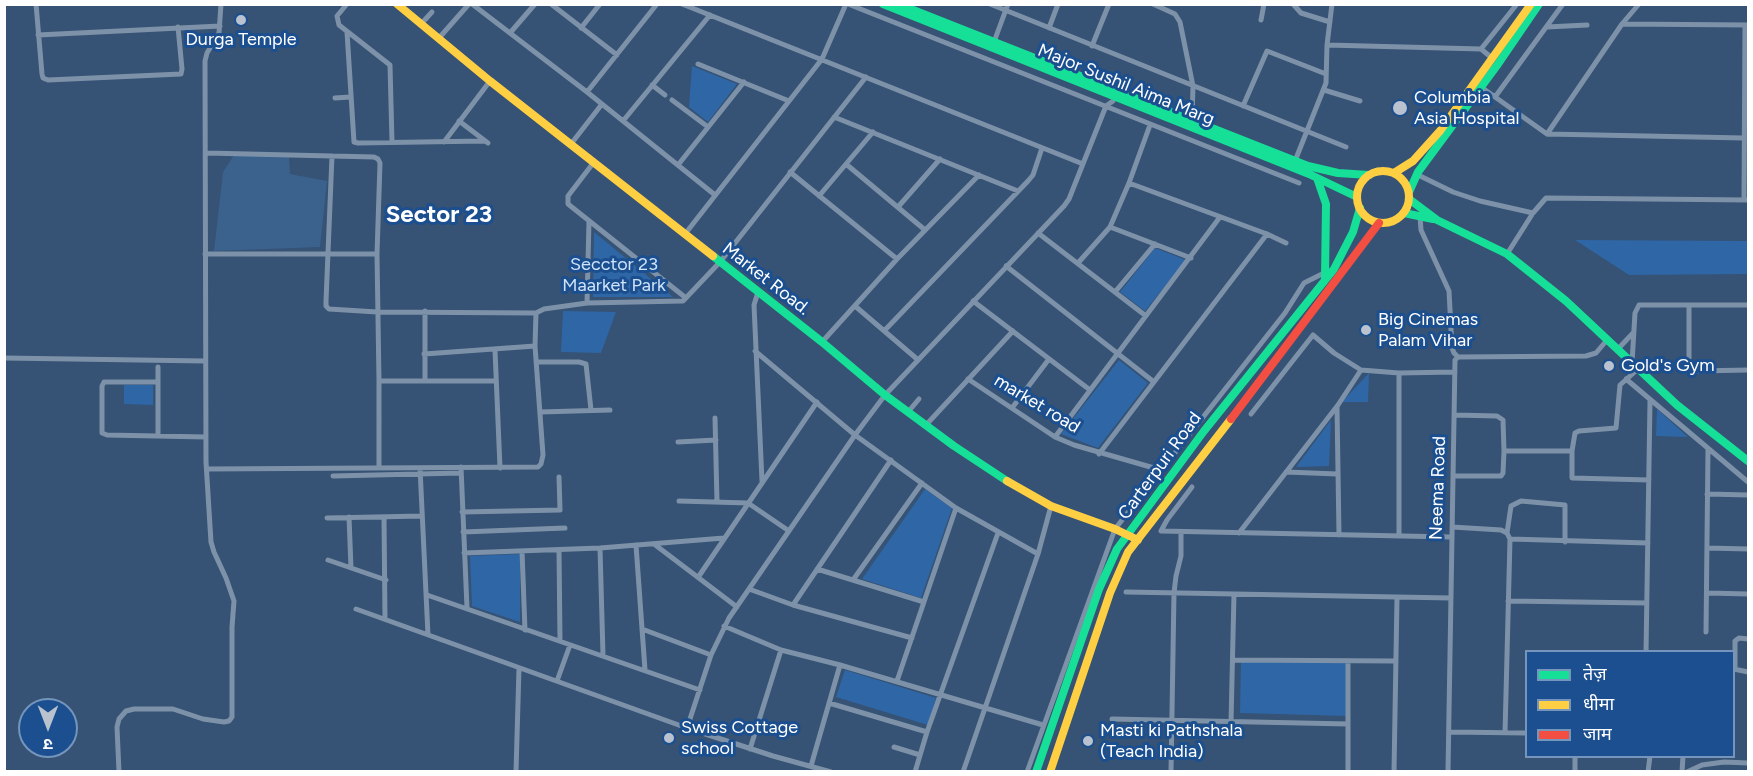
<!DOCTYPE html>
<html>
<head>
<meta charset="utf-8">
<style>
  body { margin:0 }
  #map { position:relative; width:1753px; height:776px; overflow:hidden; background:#365274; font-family:Figtree,"Noto Sans Devanagari",sans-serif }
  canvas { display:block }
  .frame { position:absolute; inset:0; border:6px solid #fff; pointer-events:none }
  .legend { position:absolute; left:1525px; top:650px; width:210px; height:108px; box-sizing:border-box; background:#1b4f8f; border:2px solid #7695bc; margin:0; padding:8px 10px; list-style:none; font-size:18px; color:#fff }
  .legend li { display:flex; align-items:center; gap:12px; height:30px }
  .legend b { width:30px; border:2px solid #7695bc }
  .north { position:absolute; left:18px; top:698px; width:60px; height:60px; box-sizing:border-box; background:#1b4f8f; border:2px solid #7695bc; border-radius:50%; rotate:180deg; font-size:16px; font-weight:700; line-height:24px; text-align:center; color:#fff }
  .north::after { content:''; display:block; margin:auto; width:21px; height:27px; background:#b9c2ce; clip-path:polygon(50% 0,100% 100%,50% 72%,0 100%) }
</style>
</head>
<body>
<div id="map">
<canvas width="1753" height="776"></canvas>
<div class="frame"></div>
<ul class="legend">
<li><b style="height:8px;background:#16e098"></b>तेज़</li>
<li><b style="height:8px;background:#ffcf43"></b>धीमा</li>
<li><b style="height:8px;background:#f24e42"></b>जाम</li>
</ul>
<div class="north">उ</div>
</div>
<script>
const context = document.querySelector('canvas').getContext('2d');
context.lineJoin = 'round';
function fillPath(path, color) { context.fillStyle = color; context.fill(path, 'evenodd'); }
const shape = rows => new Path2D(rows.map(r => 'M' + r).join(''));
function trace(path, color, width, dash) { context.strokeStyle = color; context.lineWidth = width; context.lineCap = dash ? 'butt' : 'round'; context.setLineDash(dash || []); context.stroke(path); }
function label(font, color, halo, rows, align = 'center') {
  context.font = font + ' Figtree,sans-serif'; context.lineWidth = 6; context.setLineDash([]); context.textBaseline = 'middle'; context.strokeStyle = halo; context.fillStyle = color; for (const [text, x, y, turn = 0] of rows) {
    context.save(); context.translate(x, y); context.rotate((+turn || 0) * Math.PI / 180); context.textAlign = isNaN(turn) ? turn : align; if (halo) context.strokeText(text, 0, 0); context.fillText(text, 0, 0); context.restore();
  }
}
const green = shape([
  [692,66,737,84,708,122,689,107],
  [594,232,673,297,593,297],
  [1575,240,1748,241,1748,274,1629,275],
  [1155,248,1186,260,1145,311,1120,292],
  [563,311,616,312,601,353,561,352],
  [1119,360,1148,383,1098,448,1061,434],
  [1369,373,1368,402,1342,402],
  [124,385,153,385,153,405,124,404],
  [1657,409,1688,437,1656,436],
  [1331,420,1329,466,1296,467],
  [925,489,952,508,921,598,862,579],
  [520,554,520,622,472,606,470,556],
  [1241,661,1348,663,1347,716,1240,713],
  [845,670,936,698,928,725,836,697]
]);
const water = shape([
  [234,155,289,156,290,174,327,181,320,247,214,251,223,172]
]);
const street = shape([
  [36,4,42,74,43,78,48,80,181,74,182,69,178,27],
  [347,4,337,16,339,25,390,65,392,142],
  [472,4,587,92,715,195],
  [551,4,617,55],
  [682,4,1083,164],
  [848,4,1299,183],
  [990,4,1346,147],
  [1153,4,1175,14,1180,22,1193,86,1192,121],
  [1293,4,1301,13,1330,22],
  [1261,20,1264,4],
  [421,24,432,12],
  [1622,24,1748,25],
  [1547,27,1587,25],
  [581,28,600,4],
  [1049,28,1058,4],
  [347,32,354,142,358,143,485,141],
  [510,33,535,4],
  [38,35,220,26],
  [439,38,469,4],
  [994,42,1008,4],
  [1327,45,1481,49,1492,58],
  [1092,46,1109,4],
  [1481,49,1517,4],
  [698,64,789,101],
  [652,85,665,95],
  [1481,87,1547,134,1744,138],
  [1324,90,1360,101],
  [587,92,657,4],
  [1495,97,1563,4],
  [335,98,350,97],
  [672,100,708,127],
  [1243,106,1267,51,1326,74],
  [834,117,1018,191],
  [459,121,488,143],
  [623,121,710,15],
  [1547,134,1622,24,1639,4],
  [444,142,490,81],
  [571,144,602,104],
  [206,153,374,157,378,159,380,163,377,254,379,381,379,467],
  [332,156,326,301,326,306,329,309,377,312,536,313],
  [1295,161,1326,83,1327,45,1332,4],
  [594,162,568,196,568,204,686,298],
  [846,164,925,230],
  [678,165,744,82],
  [790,172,897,259],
  [1416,174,1453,192,1480,201,1533,213],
  [1129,183,1267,234,1286,243],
  [819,196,873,132],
  [1744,200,1745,25],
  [898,207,940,159],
  [1420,216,1421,230,1449,291,1452,348,1454,353,1458,357],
  [1110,227,1191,258],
  [1038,233,1146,316],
  [685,234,822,59,846,4],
  [205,254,377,254],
  [1507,254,1533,213,1546,198,1748,200],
  [1078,263,1110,227,1129,183,1150,125],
  [1006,266,1154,382],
  [758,292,754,305,762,481],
  [1115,292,1155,244],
  [973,301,1090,390],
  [587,303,589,221],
  [1689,305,1689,363,1691,368,1696,371,1748,370],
  [855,306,917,359],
  [885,330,1028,181,1033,175,1042,148],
  [822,342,897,259,979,175],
  [495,350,500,468],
  [1617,350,1634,332],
  [755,351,855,435,956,508,1038,554],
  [424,354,535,346],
  [1458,357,1586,356,1596,353,1607,340],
  [4,358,205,361],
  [536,362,579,362,586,364,591,410],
  [1632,363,1635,313,1639,305,1748,305],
  [158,367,158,436],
  [1638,369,1620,385,1616,428,1579,431,1575,433,1572,451,1572,478,1649,480],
  [1399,373,1399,536],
  [968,379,1055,437,1074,445,1161,470],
  [1626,379,1748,482],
  [425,380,425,311],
  [379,381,496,381],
  [158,382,104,382,102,386,102,433,107,435,206,437],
  [1337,407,1339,535],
  [1012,408,1049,359],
  [540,412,610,410],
  [908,412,919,399],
  [1251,414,1313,335,1334,353,1361,370,1399,373,1455,372],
  [715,418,717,502],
  [926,425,1013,331],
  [1055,437,1220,217],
  [678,442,716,440],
  [1504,451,1572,451],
  [1099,454,1267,234],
  [461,467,467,608],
  [420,468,428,635],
  [207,469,538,467,541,464,543,455,535,346,536,313,544,309,587,303,683,301,720,262,866,77],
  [1286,472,1337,474],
  [333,476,461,473],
  [1454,476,1501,476,1503,473,1504,451,1503,420,1497,416,1455,415],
  [1192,487,1167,520,1161,531,1451,537],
  [1707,494,1748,495],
  [679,501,748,503,789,531],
  [462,512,560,510,559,477],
  [349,517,351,568],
  [384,517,385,619],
  [327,518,422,516],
  [1452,527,1501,530,1507,533],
  [463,532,565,528],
  [1239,533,1338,405,1361,370],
  [1510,539,1648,543],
  [654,544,737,607],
  [636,545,645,670],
  [600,548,603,655],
  [1707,548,1748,549],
  [559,550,560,641],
  [522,551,525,630],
  [464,553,600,548,724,538],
  [328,560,386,580],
  [817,569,924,602],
  [699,576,817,402],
  [853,580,922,483],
  [749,589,793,605,912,638],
  [1126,592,1451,598],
  [1707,593,1748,594],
  [427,595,700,690],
  [1508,601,1647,603],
  [793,605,891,460],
  [356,609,687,728,773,756,831,772],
  [724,626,781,650,840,665,1043,725],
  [642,629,711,655],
  [1706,632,1708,449],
  [1646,652,1650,401],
  [1233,660,1396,661],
  [1734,669,1748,672],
  [1735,669,1735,641,1739,638,1748,639],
  [557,681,570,645],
  [897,681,956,508],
  [829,703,927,732],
  [1112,719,1348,724],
  [1231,722,1234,594],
  [687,728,711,655,729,618,855,435,885,395,1064,206,1069,199,1106,106,1113,101,1116,95],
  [1449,732,1526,733],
  [1505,733,1510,539,1507,533,1511,506,1521,501,1565,505,1565,542],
  [894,747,920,755],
  [750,749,781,650],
  [1575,756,1575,772],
  [811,766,840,665],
  [119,772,117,727,119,719,126,711,134,709,173,709,203,719,224,722,229,721,232,717,232,627,234,601,226,578,214,552,211,542,206,462,205,61,207,53,219,33,221,4],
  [516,772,519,668],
  [915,772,927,732,998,533],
  [963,772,1038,554,1051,506],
  [1027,772,1115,529,1285,313,1304,283,1326,272],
  [1171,772,1174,593,1176,576,1181,556,1181,532],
  [1348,772,1348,661],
  [1394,772,1397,598],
  [1448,772,1455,360,1458,357],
  [1648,772,1650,756],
  [1682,772,1683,756],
  [1687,772,1702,765,1724,762,1748,763]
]);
const fast = shape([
  [883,4,1309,174,1357,197],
  [898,4,1308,166,1338,173,1369,175],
  [1317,178,1326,204,1325,278],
  [1409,192,1418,172,1498,64,1539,4],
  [1409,199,1437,220,1507,254,1566,301,1677,405,1748,461],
  [1404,213,1433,219],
  [713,256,822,342,885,395,954,446,1007,481],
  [1036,772,1099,589,1117,549,1204,431,1334,269,1353,232,1360,208]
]);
const slow = shape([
  [397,4,490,81,713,256],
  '1357 197a26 26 0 1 1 52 0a26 26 0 1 1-52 0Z',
  [1394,173,1413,161,1440,131,1531,4],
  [1007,481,1051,506,1115,529,1138,540],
  [1050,772,1110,593,1128,552,1231,419]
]);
const jam = shape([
  [1231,419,1379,223]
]);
const markers = [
  [241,20,6,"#b9c2ce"],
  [1400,108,8,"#b9c2ce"],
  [1366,330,6,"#b9c2ce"],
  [1609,366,6,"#b9c2ce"],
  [669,738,6,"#b9c2ce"],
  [1088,741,6,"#b9c2ce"]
];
const poiNames = [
  ["Durga Temple",241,40,"center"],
  ["Columbia",1414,98],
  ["Asia Hospital",1414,119],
  ["Big Cinemas",1378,320],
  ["Palam Vihar",1378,341],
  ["Gold's Gym",1621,366],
  ["Swiss Cottage",681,728],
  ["school",681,749],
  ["Masti ki Pathshala",1100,731],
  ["(Teach India)",1100,752]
];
const streetNames = [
  ["Major Sushil Aima Marg",1126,85,22],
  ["Market Road.",766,279,38],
  ["market road",1037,404,31],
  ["Carterpuri Road",1160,466,-54],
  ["Neema Road",1438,488,-88]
];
const parkNames = [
  ["Secctor 23",614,265],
  ["Maarket Park",614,286]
];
const districtNames = [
  ["Sector 23",439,215]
];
fillPath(green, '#2f66a5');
fillPath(water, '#3b618d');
trace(street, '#7d92a8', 5);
trace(fast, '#16e098', 8);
trace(slow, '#ffcf43', 8);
trace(jam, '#f24e42', 8);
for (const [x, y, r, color] of markers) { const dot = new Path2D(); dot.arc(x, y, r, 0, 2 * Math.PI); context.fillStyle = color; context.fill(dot); trace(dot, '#1b4f8f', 2); }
label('18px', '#fff', '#1b4f8f', poiNames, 'left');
label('18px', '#fff', '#1b4f8f', streetNames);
label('18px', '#cfe3fa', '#1b4f8f', parkNames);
label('bold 24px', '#fff', '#1b4f8f', districtNames);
</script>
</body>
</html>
